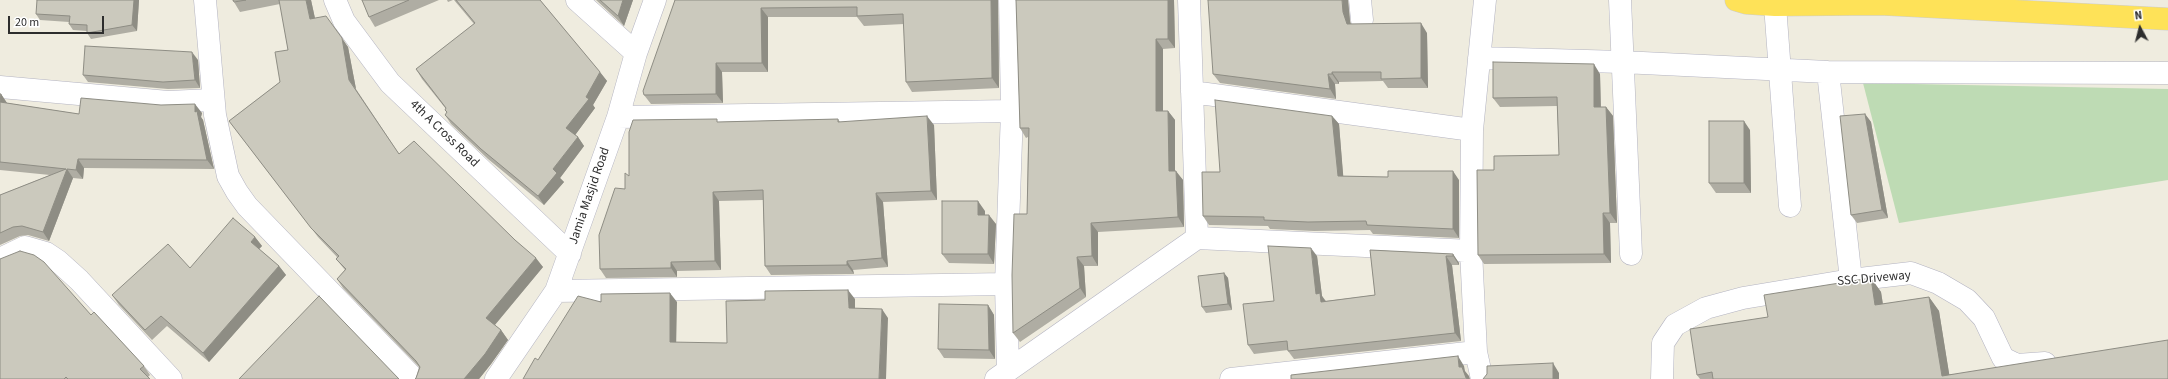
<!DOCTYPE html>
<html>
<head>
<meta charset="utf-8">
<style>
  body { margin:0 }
  #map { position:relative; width:2168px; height:379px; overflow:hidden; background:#efecdf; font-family:"Source Sans 3",sans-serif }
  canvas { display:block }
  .north { position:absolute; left:2120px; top:8px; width:40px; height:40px; -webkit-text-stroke:3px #fff; paint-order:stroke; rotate:353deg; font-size:11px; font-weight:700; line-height:16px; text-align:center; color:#2d2d2d }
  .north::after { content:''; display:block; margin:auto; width:14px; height:18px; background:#2d2d2d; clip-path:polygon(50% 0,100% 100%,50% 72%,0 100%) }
  .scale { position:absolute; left:8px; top:16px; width:96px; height:18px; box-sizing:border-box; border:2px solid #2d2d2d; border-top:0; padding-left:5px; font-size:12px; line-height:14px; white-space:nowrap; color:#2d2d2d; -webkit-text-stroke:3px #fff; paint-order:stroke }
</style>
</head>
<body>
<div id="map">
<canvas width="2168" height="379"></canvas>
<div class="north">N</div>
<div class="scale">20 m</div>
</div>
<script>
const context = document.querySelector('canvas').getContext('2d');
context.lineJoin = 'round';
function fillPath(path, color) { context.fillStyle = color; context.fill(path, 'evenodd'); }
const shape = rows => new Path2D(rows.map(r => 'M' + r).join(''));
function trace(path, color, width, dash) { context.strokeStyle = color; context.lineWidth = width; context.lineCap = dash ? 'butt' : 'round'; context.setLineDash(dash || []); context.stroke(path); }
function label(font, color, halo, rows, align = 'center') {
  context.font = font + ' "Source Sans 3",sans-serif'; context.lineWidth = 3; context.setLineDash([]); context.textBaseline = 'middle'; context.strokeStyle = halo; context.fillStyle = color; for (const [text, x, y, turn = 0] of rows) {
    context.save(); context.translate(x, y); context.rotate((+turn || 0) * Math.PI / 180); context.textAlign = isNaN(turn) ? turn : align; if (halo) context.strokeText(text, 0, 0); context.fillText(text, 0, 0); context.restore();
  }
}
const cemetery = shape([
  [1863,83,2168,89,2168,180,1899,223]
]);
const minor = shape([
  [205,0,215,115,228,176,237,192,247,206,414,379],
  [335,0,344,21,390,83,570,254],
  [577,0,636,53],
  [1189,0,1197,238],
  [1360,0,1362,20],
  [1620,0,1631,254],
  [1775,5,1790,206],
  [1479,58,1622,62,1828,72,2168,73],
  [1828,72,1851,280],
  [0,87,168,102,212,100],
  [1192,92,1472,130],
  [618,117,1012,111],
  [0,259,25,247,46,253,58,261,79,280,171,379],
  [556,291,1006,284],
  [1008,370,1006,284,1012,111,1010,0],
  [496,379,556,291,618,117,636,53,655,0],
  [996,379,1197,238,1471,251],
  [1231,379,1476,352],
  [1482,379,1476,352,1471,251,1472,130,1485,0],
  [1662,379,1663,343,1675,325,1706,308,1743,298,1851,280,1911,273,1938,283,1967,300,1984,318,2003,358,2017,365,2045,363]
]);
const trunk = shape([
  [1736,0,1746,3,1775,5,1880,4,2168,19]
]);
const wall = shape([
  [139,0,137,31,91,39,87,33,87,31,73,30,69,24,69,22,40,20,36,14],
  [233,0,311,0,315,18,348,47,356,89,399,154,515,240,543,267,495,325,501,330,508,340,491,364,479,379,415,379,416,378,419,367,343,288,337,279,345,270,336,259,337,257,318,237,229,121,280,82,288,50,280,4,240,12,234,2],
  [362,0,439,0,375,27,369,17],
  [447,0,453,0,448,2],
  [454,0,540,0,607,81,593,105,595,108,575,135,578,137,584,146,560,178,564,182,544,205,488,159,451,124,445,115,447,113,445,110,446,109,422,79,416,69,474,24],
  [596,0,633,0,624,26],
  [675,0,998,0,999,88,912,92,906,82,904,24,864,26,857,17,768,17,768,72,722,72,723,103,651,104,644,95],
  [1016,0,1174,0,1175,48,1163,49,1163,111,1168,111,1175,120,1175,171,1183,180,1184,227,1098,232,1098,266,1084,266,1086,297,1020,342,1013,333,1027,214,1028,137,1026,138,1020,128],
  [1348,1,1350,21,1350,24,1427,33,1428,88,1388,88,1383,81,1339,82,1339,84,1335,84,1336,99,1220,83,1213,74],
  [198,60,200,88,168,89,88,82,83,75],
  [1600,74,1601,107,1606,107,1613,116,1617,223,1610,223,1611,263,1484,264,1478,255,1494,170,1559,155,1557,106,1500,107,1493,98],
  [0,94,1,94,7,103,79,114,202,113,201,117,203,120,214,169,84,168,83,179,73,178,49,241,28,235,20,236,0,245,0,195,50,175,0,170],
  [1865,114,1871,122,1888,218,1857,223,1851,215],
  [1332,116,1339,124,1343,176,1459,180,1459,238,1373,234,1370,230,1314,231,1270,229,1268,226,1209,225,1203,216,1220,172],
  [838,119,840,122,934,125,937,200,883,202,888,267,853,270,854,274,771,275,765,266,763,200,719,201,721,270,677,271,677,277,606,278,600,269,629,176,719,122],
  [1750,130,1751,193,1716,193,1709,183],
  [985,211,985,215,996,224,994,264,949,263,942,254],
  [255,237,262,246,259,249,279,266,286,275,209,362,167,326,152,340,119,305,112,295,190,268],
  [1370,250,1453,254,1459,263,1459,265,1452,265,1461,341,1294,359,1288,351,1288,350,1254,354,1248,345,1274,301,1317,256,1322,296,1326,301,1375,295],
  [1224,273,1228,278,1232,310,1206,313,1202,307],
  [1871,278,1881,292,1883,304,1929,297,1939,311,1949,374,2168,379,1700,379,1697,375,1768,317],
  [988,305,994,315,995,359,944,358,938,349],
  [91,315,144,366,150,375,148,377,150,379,0,379]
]);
const shadedWall = shape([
  [134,0,139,0,137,31,132,25],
  [306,0,311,0,317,28,310,19],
  [623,0,633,0,624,26,618,16],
  [991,0,998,0,999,88,992,78],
  [1168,0,1174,0,1175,48,1168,39],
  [1342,0,1348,0,1350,21,1354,33,1347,24,1343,12],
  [761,8,768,17,768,72,762,63],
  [1421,23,1427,33,1428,88,1421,78],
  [342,38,348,47,356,89,349,80],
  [1156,39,1163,49,1163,120,1156,111],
  [192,52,198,60,200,88,195,80],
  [716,63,722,72,723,103,716,94],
  [1594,64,1600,74,1601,117,1594,107],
  [600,72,607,81,593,105,595,108,573,138,566,128,586,97],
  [1332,72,1339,82,1339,84,1332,74],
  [1328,74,1335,84,1336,99,1330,89],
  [1,94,7,103,0,102],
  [195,104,202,113,201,117,203,120,214,169,207,160,195,112],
  [1606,107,1613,116,1617,223,1610,213],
  [1168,111,1175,120,1175,180,1169,171],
  [1865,114,1871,122,1888,218,1882,210],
  [927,116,934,125,937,200,931,191],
  [1332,116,1339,124,1344,185,1338,176],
  [1744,121,1750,130,1751,193,1744,183],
  [578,137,584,146,560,178,564,182,544,205,538,196,553,169],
  [78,159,84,168,83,179,76,170],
  [67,169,73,178,49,241,43,232],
  [1176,171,1183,180,1184,227,1178,217],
  [1453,171,1459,180,1459,238,1453,229],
  [713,192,719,201,721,270,715,261],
  [876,193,883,202,888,267,882,258],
  [978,201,985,211,985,224,978,215],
  [1603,213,1610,223,1611,263,1604,254],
  [989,215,996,224,994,264,988,254],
  [1091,223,1098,232,1098,266,1092,256],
  [255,237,262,246,257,251,251,242],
  [1311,248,1317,256,1322,296,1326,302,1321,302,1316,294],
  [1453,254,1459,263,1459,265,1453,256],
  [1446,256,1452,265,1461,341,1455,333],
  [1077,257,1084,266,1086,297,1080,288],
  [536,258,543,267,493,327,486,318],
  [847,261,853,270,854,274,847,265],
  [671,262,677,271,677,277,671,268],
  [279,266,286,275,209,362,203,353],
  [1224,273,1228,278,1232,310,1228,304],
  [1871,278,1881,292,1885,319,1875,305],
  [848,290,855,299,855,317,849,308],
  [670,293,677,302,676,351,670,342],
  [1929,297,1939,311,1950,379,1942,376],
  [988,305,994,315,995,359,989,350],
  [882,309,888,318,886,379,879,379],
  [501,330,508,340,491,364,479,379,464,379],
  [1458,356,1464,366,1465,371,1469,376,1470,379,1467,379,1459,367],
  [1553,363,1559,373,1559,379,1553,379]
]);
const building = shape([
  [37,0,134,0,132,25,87,33,87,25,69,24,70,16,36,14,37,0],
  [233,0,246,0,234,2,233,0],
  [279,0,306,0,310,19,326,16,342,38,349,80,399,154,414,141,515,240,536,258,486,318,501,330,485,354,464,379,415,379,416,378,420,367,416,361,337,279,346,269,336,259,339,256,311,228,229,121,280,82,275,52,288,50,279,0],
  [362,0,409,0,369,17,362,0],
  [456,0,540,0,600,72,586,97,589,99,566,128,578,137,553,169,557,173,538,196,481,149,445,115,447,112,445,110,446,108,416,69,475,23,456,0],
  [600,0,623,0,618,16,600,0],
  [675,0,991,0,992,78,906,82,903,14,857,16,857,7,761,8,762,63,716,63,716,94,644,95,643,91,675,0],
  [1016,0,1168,0,1168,39,1156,39,1156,111,1168,111,1169,171,1176,171,1178,217,1091,223,1092,256,1077,257,1080,288,1013,333,1012,275,1014,214,1027,214,1029,128,1020,128,1016,0],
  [1208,0,1342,0,1343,12,1347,24,1421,23,1421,78,1381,79,1381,72,1332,72,1332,74,1328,74,1330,89,1213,74,1208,0],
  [85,46,192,52,195,80,163,82,83,75,85,46],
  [1493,62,1594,64,1594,107,1606,107,1610,213,1603,213,1604,254,1478,255,1477,170,1494,170,1494,156,1559,155,1557,97,1493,98,1493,62],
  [0,94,1,94,0,102,79,114,81,98,161,105,195,104,195,112,197,111,207,160,78,159,76,170,67,169,43,232,22,226,13,227,0,233,0,195,66,169,0,162,0,94],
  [1215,100,1332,116,1338,176,1388,177,1388,171,1453,171,1453,229,1367,225,1366,221,1308,222,1264,220,1264,217,1203,216,1202,172,1220,172,1215,100],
  [1865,114,1882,210,1851,215,1840,116,1865,114],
  [927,116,931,191,876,193,882,258,847,261,847,265,765,266,763,190,713,192,715,261,671,262,671,268,600,269,599,235,615,188,625,189,625,173,629,176,629,132,633,120,717,119,717,122,838,119,838,122,927,116],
  [1709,121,1744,121,1744,183,1709,183,1709,121],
  [942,201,978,201,978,215,989,215,988,254,942,254,942,201],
  [233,218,255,237,251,242,279,266,203,353,161,316,145,330,112,295,168,244,190,268,233,218],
  [1268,246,1311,248,1316,294,1320,293,1321,302,1375,295,1370,250,1453,254,1453,256,1446,256,1455,333,1288,351,1287,341,1248,345,1243,304,1274,301,1268,246],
  [20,251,34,255,44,262,91,315,94,312,144,366,140,369,150,379,68,379,66,377,64,379,0,379,0,259,20,251],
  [1224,273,1228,304,1202,307,1198,276,1224,273],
  [1871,278,1875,305,1929,297,1942,376,2168,340,2168,379,1713,379,1712,372,1697,375,1690,329,1768,317,1764,295,1871,278],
  [848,290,849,308,882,309,879,379,523,379,535,358,538,360,578,296,601,302,601,294,670,293,670,342,727,343,726,301,765,300,765,291,848,290],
  [319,296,399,379,239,379,319,296],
  [939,304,988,305,989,350,938,349,939,304],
  [1458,356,1459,367,1462,367,1466,378,1468,379,1291,379,1291,375,1458,356],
  [1553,363,1553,379,1483,379,1487,374,1487,366,1553,363]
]);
const streetNames = [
  ["4th A Cross Road",444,134,44],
  ["Jamia Masjid Road",590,196,-71],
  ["SSC Driveway",1874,279,-5]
];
fillPath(cemetery, '#bedbb4');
trace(minor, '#b3b3c1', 23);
trace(trunk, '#cdcdcd', 23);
trace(minor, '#fff', 22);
trace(trunk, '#fee258', 22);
fillPath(wall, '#afada3');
fillPath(shadedWall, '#8e8d84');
fillPath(building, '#cbc9bd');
trace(building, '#8e8d84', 1);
label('13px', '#2d2d2d', '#fff', streetNames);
</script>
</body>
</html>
